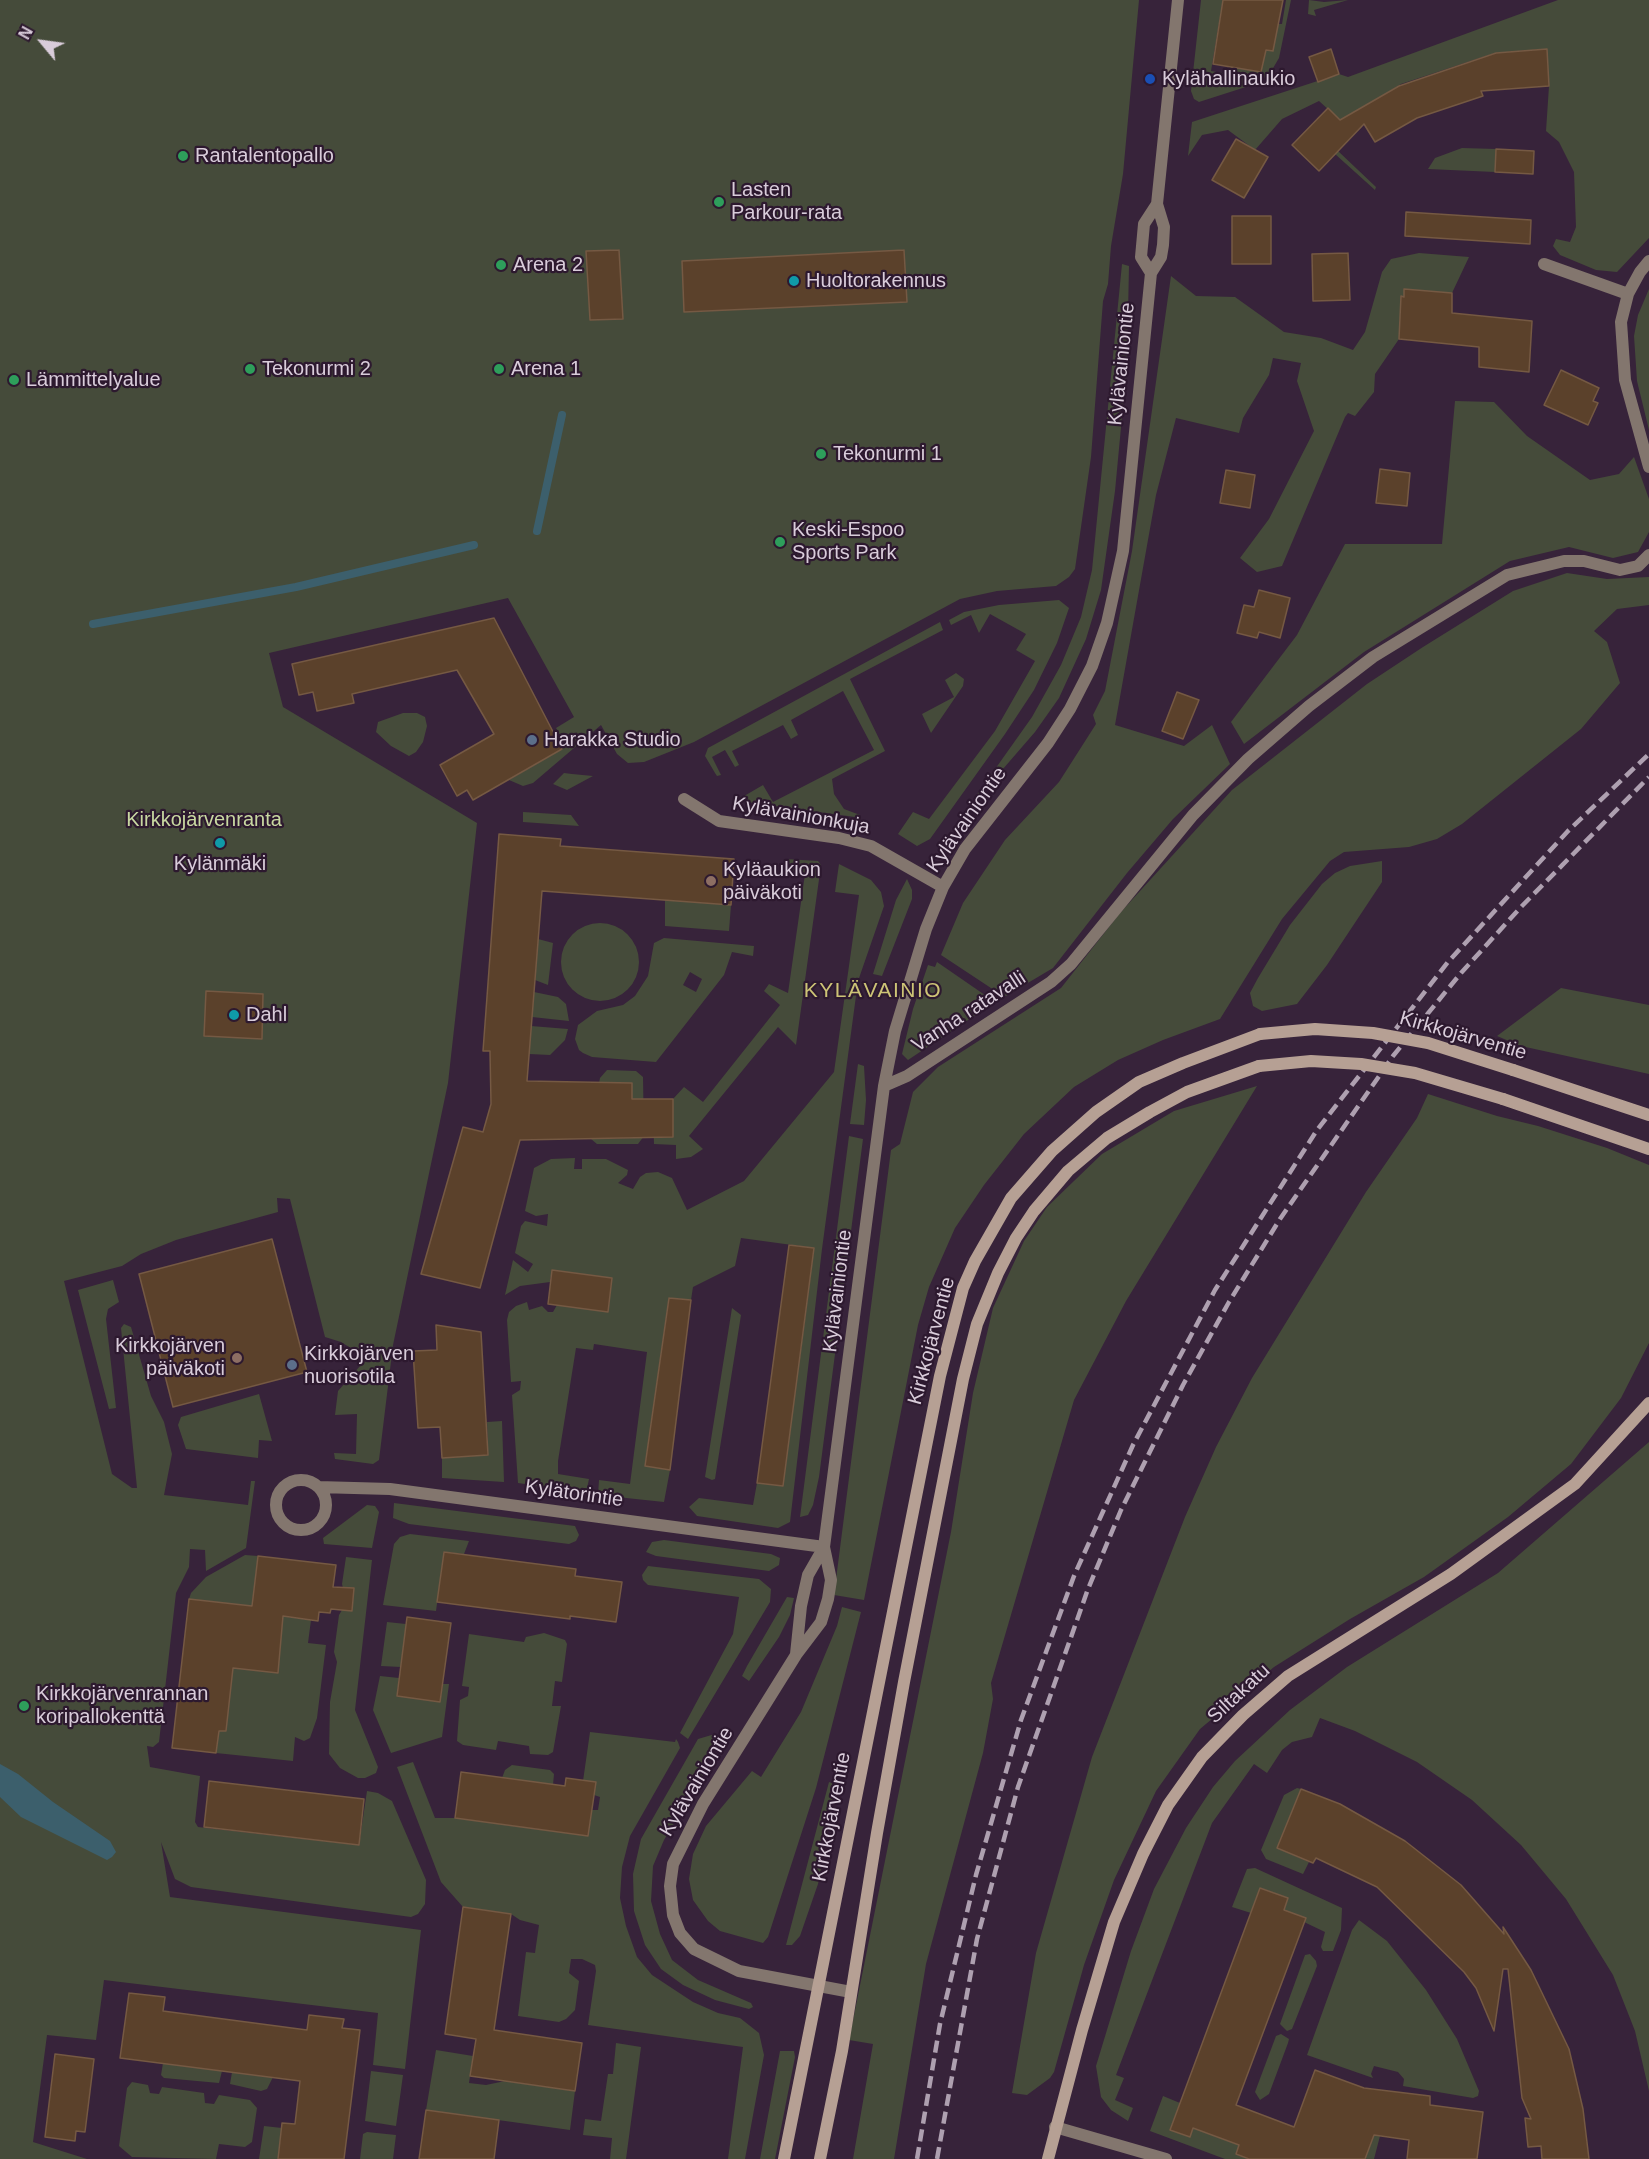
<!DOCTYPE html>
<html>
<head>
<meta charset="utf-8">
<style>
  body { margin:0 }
  #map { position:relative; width:1649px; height:2159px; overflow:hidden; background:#37233a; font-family:Helvetica,sans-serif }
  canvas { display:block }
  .north { position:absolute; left:12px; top:12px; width:60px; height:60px; -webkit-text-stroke:4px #2d192f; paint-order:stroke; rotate:299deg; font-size:16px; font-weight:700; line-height:24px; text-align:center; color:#d9ccda }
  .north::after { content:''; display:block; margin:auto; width:21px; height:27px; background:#d9ccda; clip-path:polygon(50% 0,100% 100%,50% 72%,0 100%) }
</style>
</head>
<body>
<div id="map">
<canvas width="1649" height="2159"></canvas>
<div class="north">N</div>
</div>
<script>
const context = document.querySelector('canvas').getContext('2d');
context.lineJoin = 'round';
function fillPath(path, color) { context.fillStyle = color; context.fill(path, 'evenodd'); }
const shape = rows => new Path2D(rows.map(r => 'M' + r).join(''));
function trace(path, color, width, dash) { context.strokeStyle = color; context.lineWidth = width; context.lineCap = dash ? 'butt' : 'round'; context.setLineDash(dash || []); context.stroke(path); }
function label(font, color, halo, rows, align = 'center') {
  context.font = font + ' Helvetica,sans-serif'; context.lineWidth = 4.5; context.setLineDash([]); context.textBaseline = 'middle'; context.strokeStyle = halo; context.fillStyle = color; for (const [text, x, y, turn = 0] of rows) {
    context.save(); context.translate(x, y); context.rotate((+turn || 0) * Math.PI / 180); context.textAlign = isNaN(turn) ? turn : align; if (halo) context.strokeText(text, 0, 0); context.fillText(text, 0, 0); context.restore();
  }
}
const green = shape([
  [0,0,1139,0,1123,174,1111,246,1108,284,1103,301,1091,457,1075,569,1069,577,1056,586,997,591,960,599,694,742,644,762,628,763,617,754,601,725,533,783,523,786,509,780,562,749,556,737,560,735,556,728,574,717,508,598,269,653,283,707,477,823,448,1083,393,1345,379,1460,373,1464,335,1459,334,1453,356,1454,357,1414,335,1415,338,1391,367,1358,341,1342,325,1337,290,1199,277,1198,278,1212,176,1240,141,1254,122,1266,64,1281,112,1474,132,1488,137,1488,121,1328,124,1324,131,1327,151,1396,164,1422,172,1454,164,1495,248,1505,251,1481,255,1481,246,1548,206,1571,205,1550,190,1549,189,1567,176,1593,159,1742,153,1747,147,1746,150,1767,200,1776,195,1822,198,1827,359,1845,367,1791,378,1793,392,1801,426,1880,425,1904,418,1914,411,1917,191,1887,175,1879,161,1842,170,1897,421,1930,405,2069,373,2065,378,2013,104,1980,96,2040,47,2035,33,2142,87,2159,0,2159],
  [1201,0,1223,0,1211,71,1228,74,1230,67,1261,71,1266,50,1278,24,1282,24,1286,0,1291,0,1279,58,1269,75,1252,85,1199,102,1194,99,1191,91],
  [1309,0,1324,2,1348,0,1314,10,1316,16,1308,14],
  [1558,0,1649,0,1649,238,1617,272,1596,270,1560,255,1553,246,1556,239,1570,242,1576,227,1574,172,1559,142,1546,131,1549,86,1546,49,1495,53,1401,84,1342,122,1319,101,1282,119,1255,150,1228,130,1202,135,1188,156,1192,122,1339,74,1348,77],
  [1462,148,1496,149,1495,172,1428,169,1435,158],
  [1338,151,1376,187,1375,190,1335,154],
  [1419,253,1469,257,1452,293,1440,292,1439,300,1414,297,1415,290,1404,289,1404,297,1401,297,1399,339,1375,374,1374,392,1355,416,1348,413,1345,417,1282,566,1257,572,1240,558,1269,519,1314,431,1297,381,1301,363,1273,358,1269,375,1243,418,1239,433,1176,418,1156,495,1115,725,1184,746,1212,725,1230,764,1173,819,1127,873,1053,968,1006,996,1000,994,941,955,963,903,1005,840,1059,782,1096,724,1093,715,1105,691,1132,551,1171,276,1196,296,1235,297,1284,332,1321,338,1353,350,1365,332,1382,272,1391,259],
  [1122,264,1129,266,1127,364,1115,491,1101,590,1086,639,1059,698,1035,732,977,799,976,796,1032,717,1061,665,1081,617,1092,570],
  [1649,289,1649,430,1637,381,1634,336,1638,315],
  [1455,401,1494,402,1527,436,1590,480,1619,474,1634,457,1649,499,1649,532,1638,552,1613,558,1569,547,1510,561,1364,652,1244,744,1231,722,1297,635,1345,544,1442,544],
  [1567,573,1607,579,1649,577,1649,605,1617,609,1594,631,1607,642,1620,683,1581,729,1462,824,1437,839,1409,847,1344,852,1330,861,1282,919,1220,1019,1163,1040,1118,1060,1074,1087,1024,1134,984,1185,955,1228,929,1287,918,1325,864,1600,834,1595,891,1150,900,1144,913,1092,938,1067,1061,988,1120,913,1232,790,1367,684,1423,647,1513,591],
  [1059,600,1069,608,1057,643,1034,690,1005,734,930,839,917,846,898,834,913,812,929,819,995,731,1035,661,1016,650,1026,634,990,614,979,633,971,615,951,625,949,620,964,612,999,605],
  [940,622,943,630,850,679,885,751,832,779,834,794,844,809,860,815,855,817,753,803,739,799,763,785,773,802,874,750,843,691,791,720,798,735,791,739,783,725,732,751,739,765,735,767,725,750,712,757,721,775,717,776,715,773,705,756,708,748],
  [956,673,964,679,963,686,931,733,922,714,954,697,945,680],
  [403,713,417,713,425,717,427,726,423,742,416,752,409,756,391,746,376,732,378,722],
  [564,773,572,774,593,776,567,790,553,784],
  [523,812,571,815,579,826,523,822],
  [786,859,818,861,821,865,796,1045,778,1027,689,1136,703,1149,691,1157,676,1159,676,1145,654,1144,653,1114,673,1114,673,1099,684,1087,703,1102,780,1005,764,991,769,984,788,993,805,874,784,870],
  [1382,861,1382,882,1327,965,1297,1004,1262,1011,1253,1006,1250,993,1258,978,1290,925,1322,884,1335,873,1350,866],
  [839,864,871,880,881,892,884,906,858,981,822,1249,790,1522,778,1528,697,1516,689,1507,699,1498,753,1505,757,1483,783,1485,797,1374,772,1371,774,1355,800,1357,814,1248,741,1238,735,1266,693,1287,691,1300,669,1298,645,1466,670,1470,664,1502,598,1495,599,1480,630,1484,647,1352,594,1344,593,1350,576,1348,558,1461,558,1474,589,1479,586,1493,518,1483,512,1395,520,1390,521,1381,511,1382,507,1320,509,1312,516,1306,527,1302,529,1310,542,1306,548,1312,553,1312,557,1305,608,1312,612,1278,552,1270,550,1282,520,1286,505,1295,513,1260,528,1272,533,1264,515,1253,521,1226,525,1221,547,1226,548,1214,536,1216,525,1211,534,1168,551,1159,575,1158,574,1169,582,1169,582,1159,606,1159,628,1170,627,1175,618,1183,633,1189,640,1177,646,1173,658,1172,672,1178,687,1210,744,1181,834,1072,859,895,835,892],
  [907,879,912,890,912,899,882,976,873,974,896,900],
  [665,900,731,905,729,931,665,926],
  '561 962a39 39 0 1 1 78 0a39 39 0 1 1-78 0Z',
  [664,938,754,946,753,956,732,952,724,975,656,1062,592,1057,583,1053,579,1050,575,1039,578,1025,597,1011,623,1005,635,996,648,976,654,943],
  [690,972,702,979,696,992,683,985],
  [538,939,553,943,548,985,535,980],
  [937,962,995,1002,908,1060,902,1054,913,1009,928,965,935,967],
  [1561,988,1649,1005,1649,1074,1521,1046,1497,1036],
  [534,992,558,997,566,1004,569,1021,532,1017],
  [531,1026,568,1029,565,1040,550,1055,529,1054],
  [858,1064,864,1066,866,1100,864,1125,850,1124],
  [607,1070,636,1071,643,1077,644,1136,638,1144,597,1144,591,1139,632,1138,632,1083,599,1083,600,1078],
  [1257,1086,1126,1301,1074,1400,991,1683,993,1699,983,1753,926,1964,894,2159,853,2159,873,2044,849,2040,951,1532,973,1393,993,1308,1024,1241,1047,1207,1102,1154,1174,1111],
  [1428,1094,1497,1116,1538,1126,1607,1148,1649,1165,1649,1343,1621,1398,1571,1464,1508,1517,1424,1577,1350,1619,1274,1667,1200,1729,1156,1791,1114,1880,1084,1965,1054,2072,1050,2078,1027,2095,1012,2093,1036,1953,1092,1757,1185,1517,1216,1447,1252,1378,1366,1192,1417,1118],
  [849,1136,863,1139,819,1477,813,1505,808,1515,800,1517],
  [113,1280,119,1302,108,1309,106,1319,116,1408,109,1409,78,1290],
  [732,1308,741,1315,715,1479,712,1480,705,1477],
  [259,1394,272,1441,259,1440,258,1458,186,1449,178,1425,181,1417],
  [502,1421,504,1482,442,1478,442,1458,488,1455,487,1422],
  [1649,1442,1649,2091,1635,2031,1613,1975,1566,1899,1521,1845,1472,1800,1417,1762,1355,1731,1320,1718,1312,1737,1292,1742,1282,1750,1267,1773,1254,1764,1212,1823,1116,2075,1124,2078,1115,2100,1133,2108,1128,2121,1111,2110,1101,2097,1096,2066,1131,1951,1154,1889,1186,1828,1213,1787,1235,1761,1290,1710,1347,1667,1498,1573],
  [394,1503,575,1526,579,1535,576,1541,569,1544,409,1524,393,1518],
  [367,1505,375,1506,379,1512,372,1548,324,1544,323,1538],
  [410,1534,469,1541,464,1554,444,1552,436,1611,383,1605,394,1544,400,1537],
  [664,1540,771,1554,780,1558,779,1565,769,1571,656,1556,646,1552,652,1542],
  [245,1555,258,1556,252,1604,258,1613,311,1620,308,1643,326,1645,317,1718,310,1738,304,1741,295,1737,293,1761,216,1753,219,1731,226,1731,233,1604,189,1599,191,1593,206,1577],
  [346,1557,372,1560,355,1710,378,1767,376,1773,365,1778,358,1778,340,1768,329,1754,330,1702,337,1662,334,1652,339,1615,342,1610,352,1611,354,1589,343,1588,342,1584],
  [648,1566,759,1579,771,1589,770,1602,688,1739,680,1733,733,1634,739,1597,648,1585,643,1580,642,1575],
  [787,1597,794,1598,790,1615,779,1637,749,1681,742,1676,747,1666],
  [842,1607,861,1612,816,1788,768,1937,763,1943,720,1931,708,1921,693,1900,689,1879,693,1854,706,1826,752,1771,761,1777,801,1712,837,1626],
  [387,1622,406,1624,401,1667,381,1666],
  [544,1633,565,1640,567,1644,562,1682,555,1681,552,1706,561,1706,553,1752,548,1755,530,1754,529,1746,498,1741,496,1750,463,1745,457,1741,460,1700,468,1696,469,1687,462,1686,469,1634,524,1642,526,1637],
  [380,1676,399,1678,397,1696,440,1701,443,1684,449,1684,442,1737,391,1753,373,1710],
  [590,1732,675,1742,676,1739,678,1742,680,1748,630,1836,622,1867,620,1898,626,1926,637,1957,652,1975,693,2002,718,2013,740,2018,759,2033,764,2055,745,2159,728,2159,743,2047,588,2025,596,1971,595,1965,582,1959,571,1959,569,1973,579,1981,575,2010,566,2019,559,2022,518,2016,526,1952,535,1953,539,1925,520,1920,511,1914,463,1907,441,1882,397,1767,413,1762,435,1818,455,1818,588,1836,592,1810,598,1810,600,1797,594,1795,583,1781],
  [715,1734,704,1774,664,1840,653,1866,651,1901,660,1934,672,1960,698,1980,751,2003,753,2007,749,2009,715,2000,683,1985,661,1969,645,1945,634,1911,633,1874,641,1839,698,1739],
  [512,1765,550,1770,554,1774,553,1785,502,1778,505,1770],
  [829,1782,837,1785,818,1884,800,1936,792,1945,786,1945],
  [1297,1788,1301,1789,1277,1848,1309,1862,1303,1874,1266,1859,1261,1850,1284,1795],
  [1255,1868,1342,1908,1341,1930,1333,1951,1323,1951,1321,1947,1325,1932,1304,1922,1305,1918,1284,1910,1288,1898,1261,1888,1251,1913,1232,1907,1247,1869],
  [1359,1920,1387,1941,1426,1990,1457,2039,1479,2091,1478,2096,1473,2098,1403,2086,1404,2079,1398,2072,1374,2066,1371,2074,1373,2078,1307,2055,1352,1930],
  [1310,1954,1316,1961,1317,1966,1292,2029,1287,2031,1280,2024,1305,1955],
  [1281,2034,1289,2039,1288,2043,1269,2094,1260,2100,1255,2092,1276,2036],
  [616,2043,641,2047,626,2159,610,2159,612,2138,583,2135,585,2119,601,2121,608,2074,613,2074],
  [436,2050,473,2056,469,2083,486,2085,505,2081,575,2091,570,2130,426,2110],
  [780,2051,794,2051,795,2057,775,2159,760,2159],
  [163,2063,222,2071,219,2083,164,2078,161,2075],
  [371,2071,403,2075,396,2126,365,2121],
  [232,2072,274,2075,267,2089,261,2091,230,2084],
  [132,2082,148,2085,150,2093,159,2094,162,2087,204,2093,205,2103,214,2104,219,2095,250,2100,257,2108,252,2142,245,2147,219,2144,216,2159,132,2157,119,2146,127,2088],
  [1163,2096,1180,2103,1170,2130,1190,2137,1193,2128,1239,2145,1236,2154,1249,2159,1225,2159,1150,2131],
  [264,2126,282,2128,278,2159,259,2159],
  [367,2132,396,2135,393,2159,360,2159,363,2134],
  [1374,2135,1380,2136,1374,2159,1365,2159]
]);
const water = shape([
  [0,1764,18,1774,53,1802,110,1841,116,1852,112,1857,107,1860,21,1817,0,1797]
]);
const stream = shape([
  [537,531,562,415],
  [93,624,296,587,474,545]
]);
const building = shape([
  [1223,0,1283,0,1273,51,1266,50,1261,72,1213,64,1223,0],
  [1331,49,1339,74,1318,82,1309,57,1331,49],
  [1547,49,1549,86,1481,91,1483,96,1417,118,1375,142,1364,124,1319,171,1292,145,1328,108,1340,120,1399,86,1496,53,1547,49],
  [1236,139,1268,157,1244,198,1212,180,1236,139],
  [1496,149,1534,151,1533,174,1495,172,1496,149],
  [1406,212,1531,220,1530,244,1405,236,1406,212],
  [1232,216,1271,216,1271,264,1232,264,1232,216],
  [619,250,623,319,590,320,586,251,619,250],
  [904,250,907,302,684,312,682,261,904,250],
  [1348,253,1350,300,1313,301,1312,254,1348,253],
  [1404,289,1452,293,1452,313,1532,321,1529,372,1479,367,1479,347,1399,339,1401,296,1404,297,1404,289],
  [1561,370,1599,388,1593,401,1598,403,1588,425,1544,405,1561,370],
  [1380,469,1410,473,1407,506,1376,503,1380,469],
  [1226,470,1255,475,1250,508,1220,503,1226,470],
  [1259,590,1290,598,1280,638,1259,632,1257,638,1237,633,1244,605,1254,607,1259,590],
  [494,618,562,749,473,800,467,790,457,796,440,765,494,734,457,670,352,694,354,703,317,711,313,692,299,695,292,664,494,618],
  [1177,692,1199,700,1183,739,1162,731,1177,692],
  [499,834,561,839,560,846,734,859,731,905,542,891,527,1081,632,1083,632,1099,673,1099,673,1137,520,1140,480,1288,421,1274,463,1127,483,1132,491,1104,490,1051,483,1051,499,834],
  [206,991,263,994,262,1039,204,1036,206,991],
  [272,1239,307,1372,173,1407,139,1274,272,1239],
  [789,1245,814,1248,783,1486,757,1483,789,1245],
  [552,1270,612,1278,608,1312,548,1304,552,1270],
  [669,1298,691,1300,670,1470,645,1466,669,1298],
  [436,1325,481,1332,488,1455,442,1458,440,1427,418,1428,413,1351,437,1350,436,1325],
  [444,1552,576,1569,575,1576,622,1582,616,1622,570,1616,570,1619,437,1602,444,1552],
  [258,1556,336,1565,333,1587,354,1588,352,1611,331,1609,330,1613,319,1612,318,1621,283,1616,278,1673,233,1668,226,1731,219,1731,216,1753,172,1748,189,1599,252,1606,258,1556],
  [407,1617,451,1623,440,1702,397,1696,407,1617],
  [461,1772,565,1786,566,1778,596,1782,588,1836,455,1818,461,1772],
  [209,1781,364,1799,359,1845,204,1827,209,1781],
  [1301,1789,1340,1804,1405,1841,1461,1885,1504,1934,1503,1927,1531,1970,1569,2049,1583,2109,1589,2159,1542,2159,1541,2146,1528,2147,1525,2118,1531,2119,1522,2098,1508,1969,1503,1969,1494,2031,1476,1988,1464,1972,1377,1887,1316,1858,1313,1863,1277,1848,1301,1789],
  [1260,1888,1288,1898,1284,1910,1306,1918,1236,2105,1294,2127,1315,2070,1364,2088,1430,2096,1430,2105,1483,2112,1477,2159,1407,2159,1409,2140,1374,2135,1365,2159,1249,2159,1236,2154,1239,2145,1193,2128,1190,2137,1170,2130,1260,1888],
  [463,1907,511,1914,494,2030,582,2043,575,2091,470,2076,476,2039,445,2034,463,1907],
  [129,1993,165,1997,163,2011,307,2030,309,2015,344,2019,342,2028,360,2030,344,2159,278,2159,282,2123,295,2124,300,2081,120,2058,129,1993],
  [55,2054,94,2059,85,2132,76,2131,75,2141,45,2137,55,2054],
  [426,2110,499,2120,494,2159,419,2159,426,2110]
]);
const street = shape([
  [1649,261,1640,272,1628,294,1621,322,1625,380,1649,467],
  [1544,264,1628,294],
  [1151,273,1141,257,1144,224,1157,204],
  [684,799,719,821,839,838,871,846,943,887],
  [884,1086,907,1076,1051,982,1071,964,1193,815,1248,759,1309,706,1373,657,1507,575,1564,561,1584,561,1620,570,1638,566,1649,555],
  '276 1505a25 25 0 1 1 50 0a25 25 0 1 1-50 0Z',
  [318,1487,390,1489,824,1547],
  [796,1654,801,1606,808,1575,824,1547],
  [851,1992,739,1971,694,1949,680,1933,673,1915,670,1886,673,1864,703,1804,796,1655,821,1622,828,1599,831,1580,824,1547,884,1086,895,1031,926,929,943,887,965,849,1048,743,1070,709,1092,666,1107,623,1123,551,1151,273,1161,257,1163,245,1164,227,1157,204,1178,0],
  [1055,2127,1166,2159]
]);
const secondary = shape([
  [1513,1070,1649,1115],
  [1503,1099,1649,1149],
  [784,2159,940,1376,963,1288,975,1261,1011,1198,1052,1151,1096,1112,1139,1082,1183,1063,1260,1034],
  [820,2159,842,2051,877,1833,904,1682,963,1379,977,1324,998,1273,1016,1238,1034,1211,1068,1171,1107,1138,1150,1112,1187,1092,1259,1066],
  [1048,2159,1082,2030,1114,1922,1143,1854,1168,1805,1202,1757,1243,1715,1288,1676,1451,1574,1575,1484,1649,1403]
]);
const rail = shape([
  [917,2159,940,2024,976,1875,1021,1720,1074,1576,1133,1445,1215,1290,1317,1130,1448,962,1568,831,1649,754],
  [937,2159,977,1939,1018,1787,1088,1589,1121,1510,1183,1385,1229,1302,1280,1219,1393,1056,1461,973,1521,907,1649,777]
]);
const secondaryBridge = shape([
  [1260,1034,1315,1029,1373,1033,1428,1043,1513,1070],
  [1259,1066,1311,1061,1361,1064,1415,1073,1503,1099]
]);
const markers = [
  [1150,79,6,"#1a4fb4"],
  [183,156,6,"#2e9e5b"],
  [719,202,6,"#2e9e5b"],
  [501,265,6,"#2e9e5b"],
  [794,281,6,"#0f9aa8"],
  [250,369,6,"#2e9e5b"],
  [499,369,6,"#2e9e5b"],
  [14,380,6,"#2e9e5b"],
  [821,454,6,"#2e9e5b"],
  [780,542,6,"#2e9e5b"],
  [532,740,6,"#5c6f8a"],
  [220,843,6,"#0f9aa8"],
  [711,881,6,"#8d6e63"],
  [234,1015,6,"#0f9aa8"],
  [237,1358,6,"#8d6e63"],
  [292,1365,6,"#5c6f8a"],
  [24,1706,6,"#2e9e5b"]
];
const poiNames = [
  ["Kylähallinaukio",1162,79],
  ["Rantalentopallo",195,156],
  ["Lasten",731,190],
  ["Parkour-rata",731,213],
  ["Arena 2",513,265],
  ["Huoltorakennus",806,281],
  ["Tekonurmi 2",262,369],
  ["Arena 1",511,369],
  ["Lämmittelyalue",26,380],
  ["Tekonurmi 1",833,454],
  ["Keski-Espoo",792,530],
  ["Sports Park",792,553],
  ["Harakka Studio",544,740],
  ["Kylänmäki",220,864,"center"],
  ["Kyläaukion",723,870],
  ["päiväkoti",723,893],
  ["Dahl",246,1015],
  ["Kirkkojärven",225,1346,"right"],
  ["päiväkoti",225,1369,"right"],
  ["Kirkkojärven",304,1354],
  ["nuorisotila",304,1377],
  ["Kirkkojärvenrannan",36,1694],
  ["koripallokenttä",36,1717]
];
const streetNames = [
  ["Kylävainiontie",1122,364,-84],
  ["Kylävainionkuja",801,816,10],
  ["Kylävainiontie",967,820,-55],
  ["Vanha ratavalli",969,1012,-33],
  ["Kirkkojärventie",1463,1036,16],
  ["Kylävainiontie",838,1291,-83],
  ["Kirkkojärventie",932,1341,-75],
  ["Kylätorintie",574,1494,8],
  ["Siltakatu",1239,1694,-43],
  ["Kylävainiontie",697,1782,-59],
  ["Kirkkojärventie",832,1817,-79]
];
const parkNames = [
  ["Kirkkojärvenranta",204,820]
];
const neighbourhoodNames = [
  ["KYLÄVAINIO",873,991]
];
fillPath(green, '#454b3a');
fillPath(water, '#3c5f6c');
trace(stream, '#3c5f6c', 8);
fillPath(building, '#5b412b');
trace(building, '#755943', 1.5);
trace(street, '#83766e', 12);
trace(secondary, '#b6a094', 12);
trace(rail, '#aea0b0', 4.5, [12, 6]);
trace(secondaryBridge, '#b6a094', 12);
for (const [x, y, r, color] of markers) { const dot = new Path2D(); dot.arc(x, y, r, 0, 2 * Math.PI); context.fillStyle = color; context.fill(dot); trace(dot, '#2d192f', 2); }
label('20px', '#d9ccda', '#2d192f', poiNames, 'left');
label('20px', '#d9ccda', '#2d192f', streetNames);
label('20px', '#c8d8a1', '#2d192f', parkNames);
context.letterSpacing = '1.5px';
label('21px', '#cdc476', '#2d192f', neighbourhoodNames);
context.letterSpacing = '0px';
</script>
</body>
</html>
